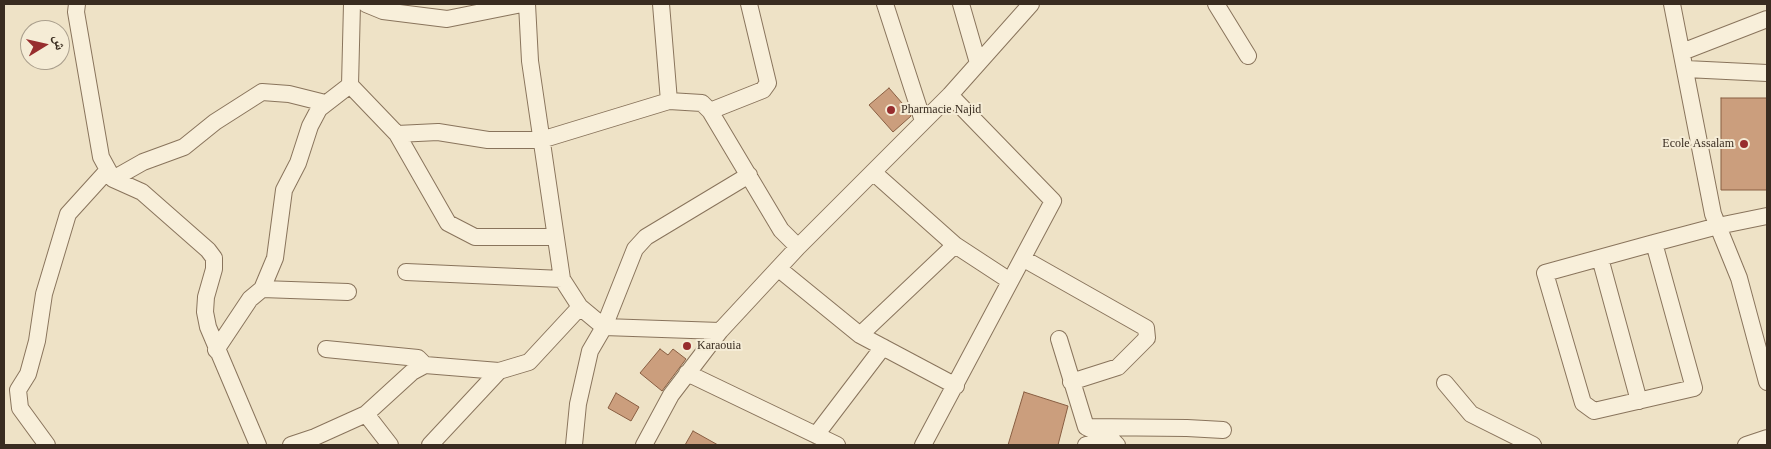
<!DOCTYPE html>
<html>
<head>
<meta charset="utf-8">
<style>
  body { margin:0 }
  #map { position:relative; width:1771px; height:449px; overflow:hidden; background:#eee2c6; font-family:"Times New Roman","Noto Naskh Arabic",serif }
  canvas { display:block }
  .frame { position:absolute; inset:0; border:5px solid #392c20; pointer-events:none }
  .north { position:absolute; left:20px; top:20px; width:50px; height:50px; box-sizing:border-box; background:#f5ecd6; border:1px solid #aa9f8d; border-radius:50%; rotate:81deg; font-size:14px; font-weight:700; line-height:20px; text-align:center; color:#392c20 }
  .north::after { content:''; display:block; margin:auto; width:18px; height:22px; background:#972d2e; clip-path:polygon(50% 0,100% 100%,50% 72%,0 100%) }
</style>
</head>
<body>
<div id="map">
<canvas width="1771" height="449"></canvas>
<div class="frame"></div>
<div class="north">ش</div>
</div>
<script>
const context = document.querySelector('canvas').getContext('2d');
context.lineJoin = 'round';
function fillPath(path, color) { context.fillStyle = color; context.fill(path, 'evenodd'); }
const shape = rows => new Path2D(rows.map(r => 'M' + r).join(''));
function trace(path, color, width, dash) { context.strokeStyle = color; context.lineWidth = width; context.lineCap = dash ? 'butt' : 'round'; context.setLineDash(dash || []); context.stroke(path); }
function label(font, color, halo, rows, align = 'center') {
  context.font = font + ' "Times New Roman",serif'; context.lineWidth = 4; context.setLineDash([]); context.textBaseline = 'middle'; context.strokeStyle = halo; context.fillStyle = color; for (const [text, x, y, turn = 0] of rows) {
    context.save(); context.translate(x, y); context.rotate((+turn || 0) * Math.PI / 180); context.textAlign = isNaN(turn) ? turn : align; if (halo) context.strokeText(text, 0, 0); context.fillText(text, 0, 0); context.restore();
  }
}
const building = shape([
  [889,88,909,111,911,116,893,132,869,105,889,88],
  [1721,98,1767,98,1767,190,1721,190,1721,98],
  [660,349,668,355,673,349,686,359,662,391,640,373,660,349],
  [1024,392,1068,406,1058,445,1008,445,1024,392],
  [616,393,639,407,631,421,608,408,616,393],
  [693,431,718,445,685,445,693,431]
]);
const minor = shape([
  [77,4,76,12,101,157,113,179,142,192,208,250,214,258,214,269,206,297,205,312,208,327,258,445],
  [366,4,383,11,447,19,522,4],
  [527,4,530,61,562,279,580,307,604,327,720,331],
  [661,4,669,101],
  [885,4,923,121],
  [961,4,978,63],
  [1216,4,1248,56],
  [1672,4,1713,214,1739,278,1767,382],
  [1682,52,1767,19],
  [1686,69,1767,73],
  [350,85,397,134,448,223,475,237,554,237],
  [710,111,763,90,768,83,749,4],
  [397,134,438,132,488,140,541,140,669,101,702,103,710,111,781,230,798,247],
  [873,172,955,245,1010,281],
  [113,179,143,162,184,147,215,122,262,92,289,94,325,103],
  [1654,243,1694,388,1594,411,1583,403,1545,273,1654,243,1718,226,1767,216],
  [1600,258,1639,401],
  [1024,259,1146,328,1147,338,1118,367,1071,382],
  [779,269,860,335,956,386],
  [406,272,562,279],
  [262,289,348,292],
  [860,335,955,245],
  [1059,339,1086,427,1111,439,1117,445],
  [326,349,418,358,425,365],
  [216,350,250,299,262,289,275,258,284,190,298,163,310,126,319,109,350,85,352,4],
  [687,373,837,445],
  [1445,383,1471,414,1533,445],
  [366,414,390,445],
  [1086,427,1187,428,1223,430],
  [816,435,883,347],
  [47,445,20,408,18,390,28,374,37,341,44,294,68,214,107,171],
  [291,445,315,437,366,414,412,372,425,365,499,371,529,362,580,307],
  [430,445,499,371],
  [574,445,578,404,590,351,604,327,635,249,646,237,749,175],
  [644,445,671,395,720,331,798,247,950,95,1031,4],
  [923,445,1053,201,950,95],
  [1086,445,1111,439],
  [1746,445,1767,438]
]);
const markers = [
  [891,110,5,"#972d2e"],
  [1744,144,5,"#972d2e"],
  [687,346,5,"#972d2e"]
];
const poiNames = [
  ["Pharmacie Najid",901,110],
  ["Ecole Assalam",1734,144,"right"],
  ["Karaouia",697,346]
];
fillPath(building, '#cb9e7d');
trace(building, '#885e42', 1);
trace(minor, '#89745c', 18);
trace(minor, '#f8efda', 16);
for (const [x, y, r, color] of markers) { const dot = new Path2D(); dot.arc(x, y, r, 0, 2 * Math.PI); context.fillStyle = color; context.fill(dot); trace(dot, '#f5ecd6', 2); }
label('12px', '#392c20', '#f5ecd6', poiNames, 'left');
</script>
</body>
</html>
